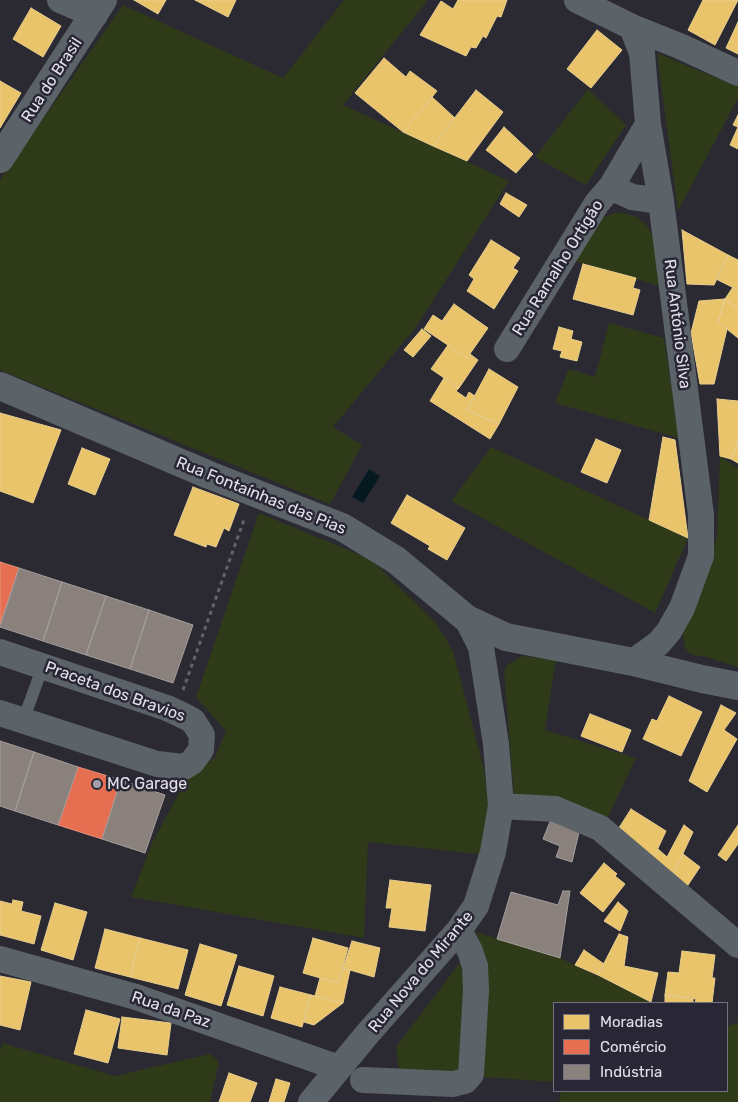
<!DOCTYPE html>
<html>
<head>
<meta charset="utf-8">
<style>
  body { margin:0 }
  #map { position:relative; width:738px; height:1102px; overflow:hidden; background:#2b2a32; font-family:Rubik,sans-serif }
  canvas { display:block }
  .legend { position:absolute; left:553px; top:1002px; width:175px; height:90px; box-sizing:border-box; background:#292735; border:1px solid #73717d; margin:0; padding:6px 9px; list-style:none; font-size:15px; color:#e2e1ea }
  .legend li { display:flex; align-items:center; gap:10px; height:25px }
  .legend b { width:25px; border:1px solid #73717d }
</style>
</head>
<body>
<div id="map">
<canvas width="738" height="1102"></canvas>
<ul class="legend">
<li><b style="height:14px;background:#e9c46a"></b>Moradias</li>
<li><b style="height:14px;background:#e76f51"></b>Comércio</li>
<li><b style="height:14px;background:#8a817c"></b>Indústria</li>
</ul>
</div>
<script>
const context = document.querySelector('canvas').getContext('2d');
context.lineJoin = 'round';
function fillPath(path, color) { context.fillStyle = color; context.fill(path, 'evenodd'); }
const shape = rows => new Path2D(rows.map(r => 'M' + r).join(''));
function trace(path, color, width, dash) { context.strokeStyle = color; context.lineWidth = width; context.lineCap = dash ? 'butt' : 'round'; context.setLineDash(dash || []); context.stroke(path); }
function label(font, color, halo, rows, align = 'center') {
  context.font = font + ' Rubik,sans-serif'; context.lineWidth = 5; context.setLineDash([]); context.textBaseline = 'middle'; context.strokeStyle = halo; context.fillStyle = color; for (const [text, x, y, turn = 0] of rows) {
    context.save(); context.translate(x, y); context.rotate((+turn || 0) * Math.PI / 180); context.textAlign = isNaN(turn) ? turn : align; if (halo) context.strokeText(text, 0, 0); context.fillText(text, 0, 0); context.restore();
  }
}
const green = shape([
  [344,0,428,0,343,105,509,181,416,327,333,427,362,445,330,504,0,370,0,180,123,5,283,78],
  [657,53,738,87,738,98,678,211],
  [588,89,626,125,586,185,535,157],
  [617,212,636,216,647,226,654,237,660,286,571,260,594,221],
  [609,323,664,338,679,438,555,403,569,369,595,377],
  [491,447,688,538,655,613,451,501],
  [720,456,738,469,738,667,707,657,692,655,685,648,682,630,709,570,717,536],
  [259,513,372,560,436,623,453,651,484,769,490,818,479,854,368,842,364,938,131,897,153,841,186,780,215,757,226,731,196,697],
  [522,656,556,660,545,730,636,758,607,819,514,794,504,672,507,665],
  [476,932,560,958,654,1003,554,1003,554,1082,483,1077,486,958],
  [462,960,467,962,459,1066,455,1073,399,1071,396,1047],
  [738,1023,738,1102,559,1102,561,1091,727,1091,727,1026],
  [2,1043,115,1076,210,1054,219,1062,210,1102,0,1102,0,1051]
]);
const water = shape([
  [369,469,380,476,363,503,352,497]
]);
const homes = shape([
  [134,0,166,0,158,14,134,0],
  [195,0,236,0,228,17,195,0],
  [458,0,507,0,501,17,497,16,486,38,483,36,476,48,471,47,466,56,420,35,441,1,453,9,458,0],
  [703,0,738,0,715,45,688,30,703,0],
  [31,8,61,26,43,57,13,39,31,8],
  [738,22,738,54,726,48,738,22],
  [597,30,622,50,591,88,567,69,597,30],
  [384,58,406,77,410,71,437,91,403,132,355,93,384,58],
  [0,81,21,93,0,128,0,81],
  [476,90,503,112,467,161,433,146,476,90],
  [432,97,455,118,433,146,403,132,432,97],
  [738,115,738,149,730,145,738,127,733,125,738,115],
  [504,127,533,154,516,173,486,150,504,127],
  [506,193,527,205,519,217,500,204,506,193],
  [682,230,728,255,714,285,687,284,682,230],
  [491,240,520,258,513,268,518,271,494,309,467,291,474,279,469,275,491,240],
  [728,255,738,260,738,290,716,279,728,255],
  [583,264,636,278,633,288,640,290,633,315,573,299,583,264],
  [733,287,738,290,738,310,725,299,733,287],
  [725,299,738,310,738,338,718,322,725,299],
  [725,299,718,322,727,329,714,384,700,384,691,333,699,301,725,299],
  [454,304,488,328,467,358,424,329,433,315,442,321,454,304],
  [559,327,573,331,571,339,582,342,577,361,560,357,562,351,553,349,559,327],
  [422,329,431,336,413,357,404,350,422,329],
  [448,345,467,358,470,354,478,360,459,388,431,369,448,345],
  [489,369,518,387,499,424,467,410,489,369],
  [444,378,459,388,456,391,466,398,469,392,475,396,467,410,499,424,490,439,430,401,444,378],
  [717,399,738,401,738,442,731,459,720,456,717,399],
  [0,413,61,430,33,503,0,491,0,413],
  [663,437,675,440,688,538,649,520,663,437],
  [596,439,621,450,607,483,581,472,596,439],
  [738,442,738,463,731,459,738,442],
  [82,448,110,459,95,495,68,484,82,448],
  [193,487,239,504,229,531,224,528,216,547,207,544,206,547,174,535,193,487],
  [407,495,465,528,447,560,428,549,430,546,391,523,407,495],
  [669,696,702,712,681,756,643,739,652,719,657,721,669,696],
  [721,705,736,713,724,730,737,739,707,792,689,781,721,705],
  [590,714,631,730,622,752,581,736,590,714],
  [631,809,666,831,652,861,617,831,631,809],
  [684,825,693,832,672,877,652,861,658,849,667,857,684,825],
  [738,825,738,844,726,861,718,855,738,825],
  [683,854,700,867,686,888,672,877,683,854],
  [604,863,617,874,615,876,625,884,603,912,580,893,604,863],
  [390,880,431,885,425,931,389,927,392,908,386,908,390,880],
  [13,900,23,902,21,911,41,916,34,944,0,935,0,901,12,904,13,900],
  [618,902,628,911,620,931,604,921,618,902],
  [55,903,87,912,73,960,41,950,55,903],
  [105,929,140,938,130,977,95,968,105,929],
  [619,934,628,937,624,966,658,973,651,1002,598,975,619,934],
  [140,938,188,950,178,989,130,977,140,938],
  [313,938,348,948,338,983,303,973,313,938],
  [352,941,380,948,374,977,343,968,352,941],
  [200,944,237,955,221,1006,185,995,200,944],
  [584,950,604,964,598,975,575,965,584,950],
  [682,951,715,955,712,978,715,978,712,1003,695,1003,696,999,665,995,668,972,679,973,682,951],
  [239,966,274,976,263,1016,227,1005,239,966],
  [343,968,350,970,343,1003,315,996,320,978,338,983,343,968],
  [0,976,31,982,20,1030,0,1025,0,976],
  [280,987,311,995,302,1027,271,1018,280,987],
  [311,995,343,1003,314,1025,304,1022,311,995],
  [665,995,693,998,693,1003,665,1003,665,995],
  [86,1010,120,1019,108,1063,74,1054,86,1010],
  [122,1017,171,1023,167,1055,118,1048,122,1017],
  [229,1073,257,1083,250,1102,219,1102,229,1073],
  [276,1079,290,1083,284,1102,269,1102,276,1079]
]);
const shops = shape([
  [0,562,19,568,0,624,0,562],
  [78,767,121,780,102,839,58,825,78,767]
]);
const industry = shape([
  [19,568,62,582,43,641,0,627,19,568],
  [62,582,106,596,86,655,43,641,62,582],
  [106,596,149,610,130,669,86,655,106,596],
  [149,610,193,625,173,683,130,669,149,610],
  [0,741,34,752,15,811,0,806,0,741],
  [34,752,78,767,58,825,15,811,34,752],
  [121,780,165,795,145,853,102,839,121,780],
  [551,819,580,828,572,862,556,857,560,846,543,839,551,819],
  [563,891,570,891,560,958,497,939,511,892,558,905,563,891]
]);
const path = shape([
  [183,690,245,517]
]);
const service = shape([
  [23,721,43,666]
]);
const minor = shape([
  [60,0,95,15],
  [577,0,632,27,642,53,648,124,661,201,701,515,701,556,682,608,669,631,659,643,633,662],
  [632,27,682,47,738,73],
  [611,187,632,197,661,201],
  [507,349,597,203,611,187,648,124],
  [0,652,167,708,186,717,193,721,202,735,201,750,192,762,184,767,157,764,0,713],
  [501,806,555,809,600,828,738,945],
  [0,959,136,997,339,1068],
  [363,1080,453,1084,465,1081,471,1074,476,991,475,966,470,951,459,930],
  [311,1102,369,1032,459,930,476,906,493,852,501,806,496,744,481,647,467,619]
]);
const tertiary = shape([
  [0,159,103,0],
  [0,386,209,475,342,527,396,560,467,619,506,637,633,662,702,679,738,686]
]);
const markers = [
  [97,784,5,"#a2a1aa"]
];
const streetNames = [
  ["Rua do Brasil",52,80,-57],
  ["Rua Ramalho Ortigão",558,268,-58],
  ["Rua António Silva",677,324,83],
  ["Rua Fontaínhas das Pias",261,496,22],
  ["Praceta dos Bravios",115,692,20],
  ["Rua Nova do Mirante",421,972,-50],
  ["Rua da Paz",171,1010,19]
];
const poiNames = [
  ["MC Garage",107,784]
];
fillPath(green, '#2f3a19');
fillPath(water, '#051a20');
fillPath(homes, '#e9c46a');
trace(homes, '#e7cd90', 1);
fillPath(shops, '#e76f51');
trace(shops, '#e6917f', 1);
fillPath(industry, '#8a817c');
trace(industry, '#a49e9d', 1);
trace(path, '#616469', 3, [4, 4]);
trace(service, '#5b6268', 12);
trace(minor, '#5b6268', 26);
trace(tertiary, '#5b6268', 28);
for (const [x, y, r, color] of markers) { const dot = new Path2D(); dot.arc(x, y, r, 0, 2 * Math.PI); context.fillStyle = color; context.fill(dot); trace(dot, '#292735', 2); }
label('16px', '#e2e1ea', '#292735', streetNames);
label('16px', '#e2e1ea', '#292735', poiNames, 'left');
</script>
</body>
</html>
